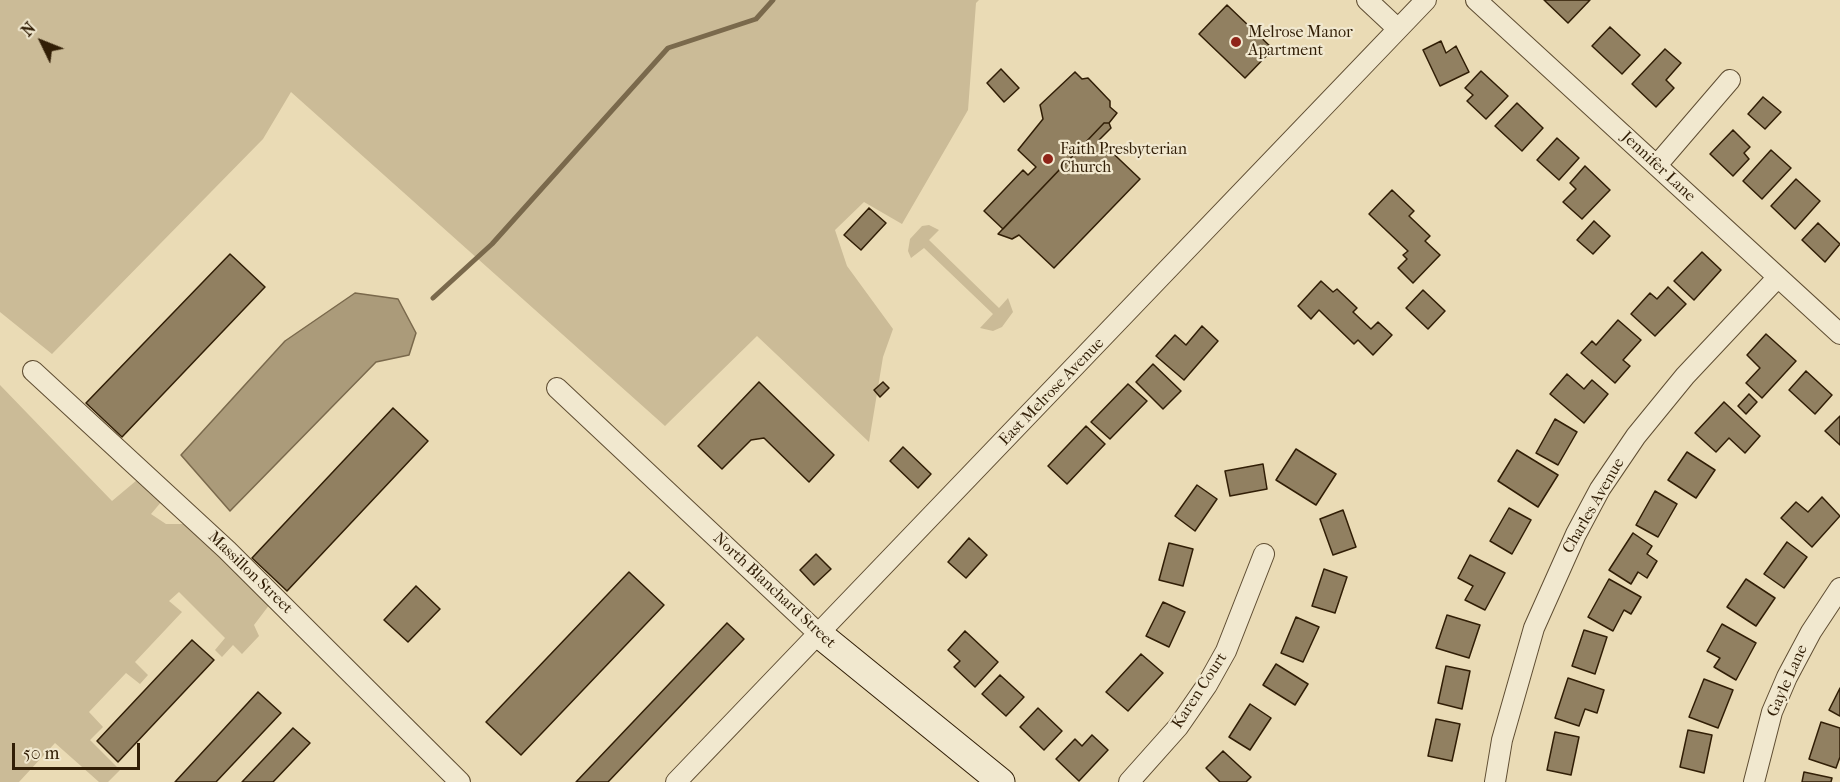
<!DOCTYPE html>
<html>
<head>
<meta charset="utf-8">
<style>
  body { margin:0 }
  #map { position:relative; width:1840px; height:782px; overflow:hidden; background:#eadbb5; font-family:"IM FELL French Canon",serif }
  canvas { display:block }
  .north { position:absolute; left:12px; top:12px; width:60px; height:60px; -webkit-text-stroke:4px #f1e8cf; paint-order:stroke; rotate:313deg; font-size:16px; font-weight:700; line-height:24px; text-align:center; color:#311e06 }
  .north::after { content:''; display:block; margin:auto; width:21px; height:27px; background:#311e06; clip-path:polygon(50% 0,100% 100%,50% 72%,0 100%) }
  .scale { position:absolute; left:12px; top:743px; width:128px; height:27px; box-sizing:border-box; border:3px solid #311e06; border-top:0; padding-left:8px; font-size:18px; line-height:21px; white-space:nowrap; color:#311e06; -webkit-text-stroke:4px #f1e8cf; paint-order:stroke }
</style>
</head>
<body>
<div id="map">
<canvas width="1840" height="782"></canvas>
<div class="north">N</div>
<div class="scale">50 m</div>
</div>
<script>
const context = document.querySelector('canvas').getContext('2d');
context.lineJoin = 'round';
function fillPath(path, color) { context.fillStyle = color; context.fill(path, 'evenodd'); }
const shape = rows => new Path2D(rows.map(r => 'M' + r).join(''));
function trace(path, color, width, dash) { context.strokeStyle = color; context.lineWidth = width; context.lineCap = dash ? 'butt' : 'round'; context.setLineDash(dash || []); context.stroke(path); }
function label(font, color, halo, rows, align = 'center') {
  context.font = font + ' "IM FELL French Canon",serif'; context.lineWidth = 4.5; context.setLineDash([]); context.textBaseline = 'middle'; context.strokeStyle = halo; context.fillStyle = color; for (const [text, x, y, turn = 0] of rows) {
    context.save(); context.translate(x, y); context.rotate((+turn || 0) * Math.PI / 180); context.textAlign = isNaN(turn) ? turn : align; if (halo) context.strokeText(text, 0, 0); context.fillText(text, 0, 0); context.restore();
  }
}
const green = shape([
  [0,0,979,0,976,3,968,110,902,224,864,202,835,230,847,266,893,329,883,357,869,442,757,336,665,426,291,92,263,139,52,354,0,312],
  [929,225,939,230,929,240,999,308,1008,298,1013,312,1002,327,993,331,980,328,993,314,924,248,911,258,908,251,910,239,922,226],
  [0,385,112,501,137,480,162,501,151,514,166,524,186,524,270,604,254,625,259,636,242,654,233,645,222,657,215,650,225,638,179,592,169,601,182,612,135,662,148,675,140,684,126,673,89,712,103,727,90,740,120,770,108,782,99,782,55,743,19,782,0,782]
]);
const water = shape([
  [355,293,398,299,416,333,409,355,376,362,230,511,181,455,285,341,355,293]
]);
const stream = shape([
  [433,298,492,244,668,48,756,19,773,0]
]);
const building = shape([
  [1544,0,1590,0,1568,23,1544,0],
  [1227,5,1273,49,1245,78,1199,34,1227,5],
  [1610,27,1640,55,1622,74,1592,46,1610,27],
  [1441,41,1446,53,1456,46,1469,72,1440,86,1423,50,1441,41],
  [1665,49,1681,63,1666,80,1674,88,1656,107,1632,84,1665,49],
  [1001,69,1019,88,1004,102,987,83,1001,69],
  [1481,71,1508,96,1486,119,1467,101,1473,95,1465,88,1481,71],
  [1075,72,1082,79,1088,78,1110,101,1110,107,1117,113,1109,123,1104,123,1003,229,984,211,1023,170,1028,175,1036,167,1018,150,1043,119,1040,105,1075,72],
  [1763,97,1781,112,1765,129,1748,114,1763,97],
  [1517,103,1543,128,1522,151,1495,126,1517,103],
  [1104,123,1109,123,1111,128,1099,140,1140,179,1054,268,1019,235,1012,239,998,234,1104,123],
  [1733,130,1750,147,1744,153,1749,159,1733,176,1710,154,1733,130],
  [1557,138,1579,158,1559,180,1537,160,1557,138],
  [1771,150,1791,168,1762,199,1743,181,1771,150],
  [1585,166,1610,190,1582,219,1563,202,1576,189,1570,183,1585,166],
  [1796,179,1820,201,1795,229,1771,206,1796,179],
  [1392,190,1414,211,1409,216,1430,236,1425,241,1440,255,1413,283,1398,268,1407,259,1403,255,1408,251,1369,214,1392,190],
  [869,208,886,223,861,250,844,235,869,208],
  [1594,221,1610,236,1593,254,1577,240,1594,221],
  [1818,223,1840,244,1825,262,1802,240,1818,223],
  [1702,252,1721,270,1694,300,1674,281,1702,252],
  [230,254,265,287,122,437,86,403,230,254],
  [1321,281,1333,292,1337,289,1357,308,1353,312,1371,329,1378,322,1392,335,1373,355,1358,340,1354,344,1319,310,1311,319,1298,306,1321,281],
  [1668,287,1686,304,1655,336,1631,314,1650,293,1657,299,1668,287],
  [1423,290,1445,311,1428,329,1406,308,1423,290],
  [1618,320,1641,340,1623,360,1630,366,1615,383,1581,353,1592,341,1596,345,1618,320],
  [1202,326,1218,341,1184,380,1156,356,1175,335,1186,345,1202,326],
  [1766,334,1796,361,1762,398,1746,383,1760,368,1747,355,1766,334],
  [1153,364,1181,391,1163,409,1136,382,1153,364],
  [1806,371,1832,395,1815,414,1789,390,1806,371],
  [1567,374,1584,389,1592,380,1608,394,1584,423,1550,394,1567,374],
  [759,382,834,455,809,482,764,438,751,440,722,469,698,446,759,382],
  [883,382,889,388,880,397,874,390,883,382],
  [1128,384,1147,401,1110,439,1091,422,1128,384],
  [1749,394,1757,402,1746,414,1738,406,1749,394],
  [1724,402,1760,436,1745,453,1729,438,1716,452,1695,433,1724,402],
  [393,408,428,441,287,591,252,558,393,408],
  [1840,416,1840,445,1825,431,1840,416],
  [1555,419,1577,432,1558,465,1536,453,1555,419],
  [1086,426,1105,444,1067,484,1048,466,1086,426],
  [903,447,931,474,918,488,890,461,903,447],
  [1296,449,1336,474,1316,505,1276,480,1296,449],
  [1517,450,1558,475,1538,507,1498,481,1517,450],
  [1687,452,1715,470,1696,498,1668,480,1687,452],
  [1263,464,1267,489,1230,496,1225,471,1263,464],
  [1197,485,1217,499,1195,531,1175,516,1197,485],
  [1655,491,1677,504,1658,537,1636,525,1655,491],
  [1822,497,1840,516,1812,547,1781,518,1796,502,1808,512,1822,497],
  [1509,508,1531,520,1512,554,1490,541,1509,508],
  [1343,510,1356,547,1333,555,1320,519,1343,510],
  [1633,533,1652,546,1647,554,1657,561,1647,578,1638,572,1631,584,1609,570,1633,533],
  [969,538,987,555,966,578,948,562,969,538],
  [1787,542,1807,557,1784,588,1764,574,1787,542],
  [1169,543,1193,549,1183,586,1159,580,1169,543],
  [816,554,831,569,814,585,800,570,816,554],
  [1470,555,1505,573,1485,610,1465,600,1473,586,1458,578,1470,555],
  [1324,569,1347,577,1335,613,1312,606,1324,569],
  [629,572,664,605,521,755,486,722,629,572],
  [1609,579,1641,597,1631,614,1624,610,1613,631,1588,617,1609,579],
  [1746,579,1775,598,1756,626,1727,607,1746,579],
  [416,586,440,609,408,642,384,620,416,586],
  [1163,602,1185,612,1169,647,1146,636,1163,602],
  [1447,615,1480,625,1469,658,1436,648,1447,615],
  [1296,617,1319,627,1303,662,1281,653,1296,617],
  [727,623,744,639,608,782,576,782,727,623],
  [1722,624,1756,643,1736,680,1714,667,1720,658,1707,651,1722,624],
  [1584,630,1607,637,1595,674,1572,666,1584,630],
  [965,631,998,662,975,687,954,667,960,661,948,650,965,631],
  [192,640,214,660,118,762,97,741,192,640],
  [1141,654,1163,673,1128,711,1106,692,1141,654],
  [1276,664,1308,684,1295,705,1263,685,1276,664],
  [1446,666,1470,671,1462,709,1438,703,1446,666],
  [1000,675,1024,697,1006,716,982,694,1000,675],
  [1568,678,1604,690,1597,713,1585,709,1579,726,1555,718,1568,678],
  [1704,679,1733,690,1718,728,1689,717,1704,679],
  [1840,688,1840,716,1829,710,1840,688],
  [258,692,281,713,216,782,175,782,258,692],
  [1250,704,1271,718,1250,750,1229,737,1250,704],
  [1038,708,1062,731,1044,750,1020,727,1038,708],
  [1436,719,1460,724,1452,761,1428,756,1436,719],
  [1821,722,1840,728,1840,757,1836,768,1809,759,1821,722],
  [293,728,310,743,273,782,242,782,293,728],
  [1688,730,1712,735,1704,773,1680,767,1688,730],
  [1555,732,1579,737,1571,775,1547,770,1555,732],
  [1092,735,1108,750,1079,781,1056,759,1075,739,1082,746,1092,735],
  [1223,751,1251,777,1246,782,1220,782,1206,768,1223,751],
  [1804,772,1832,778,1831,782,1802,782,1804,772]
]);
const street = shape([
  [1367,0,1398,29],
  [1476,0,1840,334],
  [1657,165,1730,80],
  [33,371,227,550,460,782],
  [557,388,819,634],
  [676,782,1426,0],
  [1129,782,1178,727,1207,685,1226,651,1264,554],
  [1495,782,1502,740,1534,628,1576,534,1600,489,1636,436,1685,376,1778,277],
  [1754,782,1772,712,1787,677,1811,632,1840,588]
]);
const secondary = shape([
  [819,634,1001,782]
]);
const markers = [
  [1236,42,6,"#8f2418"],
  [1048,159,6,"#8f2418"]
];
const poiNames = [
  ["Melrose Manor",1248,33],
  ["Apartment",1248,51],
  ["Faith Presbyterian",1060,150],
  ["Church",1060,168]
];
const streetNames = [
  ["Jennifer Lane",1658,167,43],
  ["East Melrose Avenue",1052,392,-46],
  ["Charles Avenue",1594,506,-60],
  ["Massillon Street",250,573,44],
  ["North Blanchard Street",774,591,43],
  ["Gayle Lane",1788,681,-66],
  ["Karen Court",1200,691,-57]
];
fillPath(green, '#cbbb97');
fillPath(water, '#ab9b7a');
trace(water, '#7a694c', 1.5);
trace(stream, '#7a694c', 5);
fillPath(building, '#918061');
trace(building, '#311e06', 1.5);
trace(street, '#5f4d32', 22);
trace(secondary, '#311e06', 29);
trace(street, '#f1e8cf', 20);
trace(secondary, '#f1e8cf', 27);
for (const [x, y, r, color] of markers) { const dot = new Path2D(); dot.arc(x, y, r, 0, 2 * Math.PI); context.fillStyle = color; context.fill(dot); trace(dot, '#f1e8cf', 2); }
label('16px', '#311e06', '#f1e8cf', poiNames, 'left');
label('16px', '#311e06', '#f1e8cf', streetNames);
</script>
</body>
</html>
